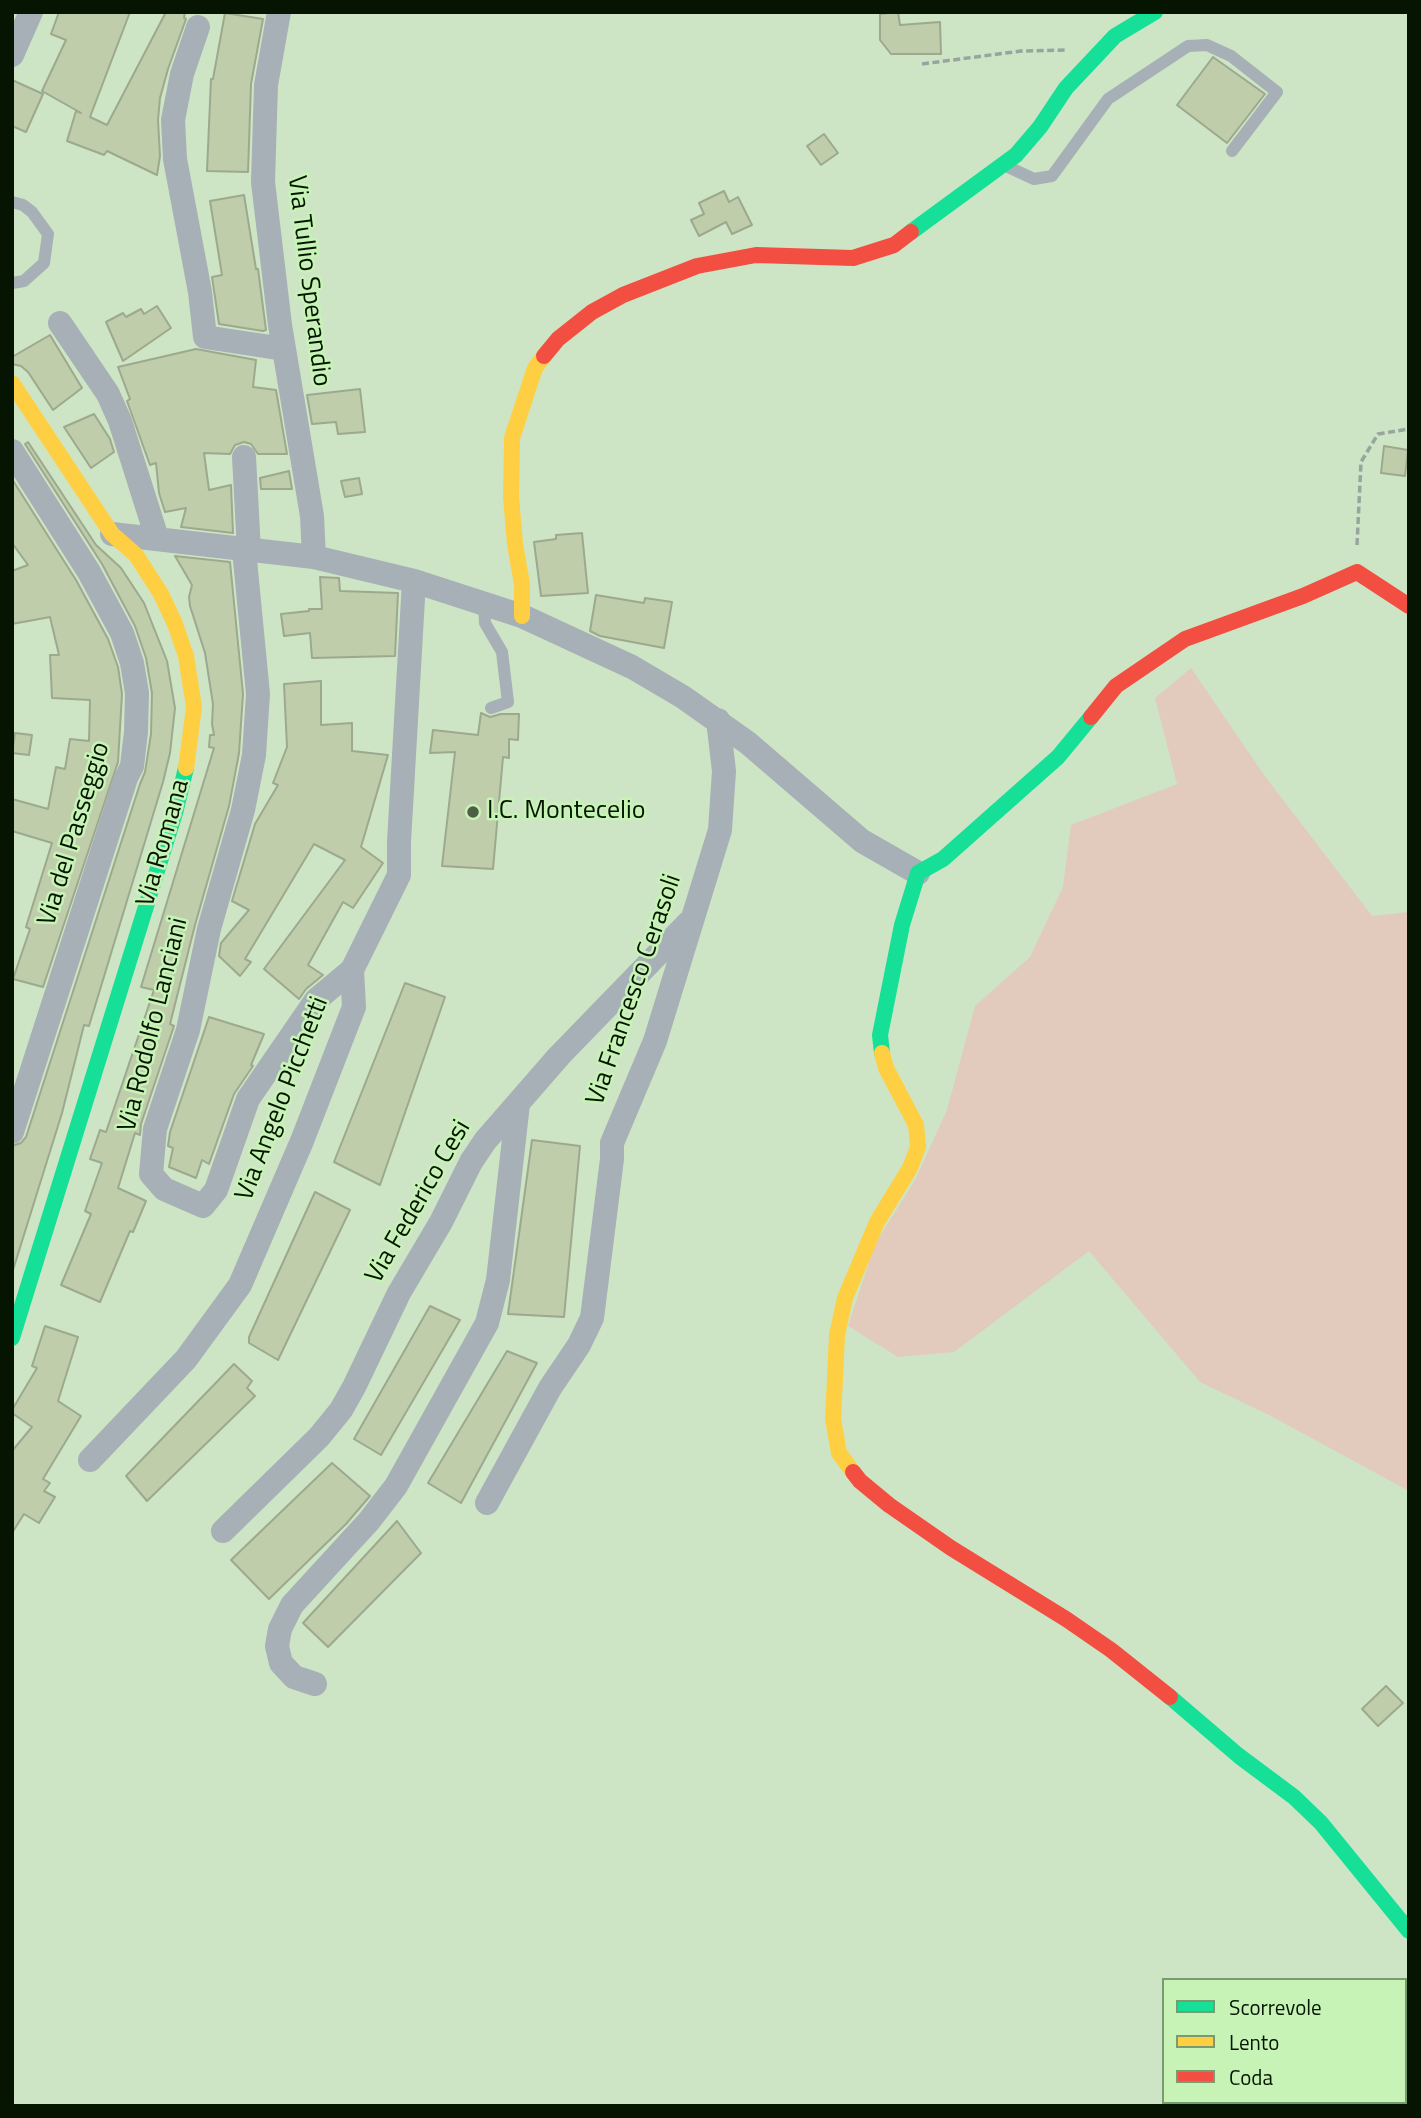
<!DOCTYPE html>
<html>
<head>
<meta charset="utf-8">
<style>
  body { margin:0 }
  #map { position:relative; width:1421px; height:2118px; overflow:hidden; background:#cde5c5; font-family:"Titillium Web",sans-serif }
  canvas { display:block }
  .frame { position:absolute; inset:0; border:14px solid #061502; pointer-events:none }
  .legend { position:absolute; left:1162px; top:1978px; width:245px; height:126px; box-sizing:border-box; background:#c7f3b7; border:2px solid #7a9a6f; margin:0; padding:9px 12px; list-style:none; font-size:21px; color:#061502 }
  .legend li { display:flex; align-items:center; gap:14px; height:35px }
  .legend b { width:35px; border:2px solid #7a9a6f }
</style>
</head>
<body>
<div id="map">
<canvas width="1421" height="2118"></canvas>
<div class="frame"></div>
<ul class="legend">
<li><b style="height:9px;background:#16e098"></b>Scorrevole</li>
<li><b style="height:9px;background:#ffcf43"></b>Lento</li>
<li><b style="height:9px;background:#f24e42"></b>Coda</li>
</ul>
</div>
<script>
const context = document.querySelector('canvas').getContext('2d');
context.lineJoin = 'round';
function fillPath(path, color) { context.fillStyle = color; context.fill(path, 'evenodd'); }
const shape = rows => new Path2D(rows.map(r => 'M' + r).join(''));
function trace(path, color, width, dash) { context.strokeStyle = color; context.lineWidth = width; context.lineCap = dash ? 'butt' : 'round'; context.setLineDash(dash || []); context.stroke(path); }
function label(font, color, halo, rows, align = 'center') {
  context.font = font + ' "Titillium Web",sans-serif'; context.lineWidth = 5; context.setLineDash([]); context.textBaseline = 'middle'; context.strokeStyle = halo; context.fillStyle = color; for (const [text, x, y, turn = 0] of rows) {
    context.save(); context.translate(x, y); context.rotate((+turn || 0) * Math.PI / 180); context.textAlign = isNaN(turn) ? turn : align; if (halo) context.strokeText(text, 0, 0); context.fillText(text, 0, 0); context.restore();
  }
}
const green = shape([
  [1191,668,1264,775,1372,916,1409,912,1409,1491,1269,1415,1200,1382,1089,1251,954,1352,898,1357,848,1326,875,1244,915,1180,947,1110,975,1006,1030,957,1063,887,1071,825,1177,784,1155,698],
  [1248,2102,1403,2102,1404,2106,1243,2106]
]);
const building = shape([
  [59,12,130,12,90,117,107,125,166,12,185,12,184,18,186,19,168,69,160,98,158,120,160,156,157,175,107,151,104,155,67,141,76,111,81,113,42,91,66,40,51,34,59,12],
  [898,12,900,25,940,22,941,54,891,54,880,40,880,14,898,12],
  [225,13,263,19,251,84,248,172,207,171,211,79,213,79,225,13],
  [1213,57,1265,94,1227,143,1177,105,1213,57],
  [12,80,43,94,26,132,12,126,12,80],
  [824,134,838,153,821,165,807,146,824,134],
  [724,191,729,202,738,197,752,225,732,234,726,222,699,236,691,220,704,214,699,203,724,191],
  [244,195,256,269,258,269,266,330,263,331,219,324,212,277,222,275,210,201,244,195],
  [157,306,171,328,123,361,106,322,123,313,126,317,141,309,144,314,157,306],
  [50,335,82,388,53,410,28,372,21,366,12,364,12,357,50,335],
  [196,349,256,360,253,387,276,390,287,454,258,454,251,444,244,442,235,445,230,454,204,453,209,490,231,485,233,533,181,527,186,508,165,512,159,493,156,463,150,465,127,401,130,399,118,367,196,349],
  [360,389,365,432,338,434,336,422,312,424,307,395,360,389],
  [94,414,110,439,114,452,91,468,64,427,94,414],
  [28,442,96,545,121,568,144,603,167,661,175,708,170,753,163,782,89,1026,84,1025,62,1113,13,1270,12,1146,21,1143,26,1137,140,784,145,772,151,734,152,693,146,658,135,626,102,564,25,444,28,442],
  [1384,446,1408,450,1405,476,1381,473,1384,446],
  [289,471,292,489,261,489,260,478,289,471],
  [359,478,362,494,345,497,341,481,359,478],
  [12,479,76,580,108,639,118,667,122,694,118,762,43,987,13,979,30,929,26,927,52,843,12,831,12,799,48,809,56,767,65,769,70,739,89,741,90,700,52,698,50,655,59,655,50,617,12,624,12,571,28,565,12,543,12,479],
  [582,533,588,593,541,596,534,542,556,539,556,535,582,533],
  [175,556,230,562,243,694,239,753,229,806,195,925,170,1024,174,1026,141,1124,140,1135,135,1133,118,1188,146,1201,133,1232,130,1231,100,1302,61,1285,91,1214,85,1211,102,1163,90,1159,100,1130,106,1132,154,990,141,987,214,748,209,747,210,735,214,735,212,724,213,704,205,653,190,606,189,597,192,585,175,556],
  [320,577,339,578,340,591,398,593,395,656,312,658,310,633,284,636,281,614,309,611,309,609,322,609,320,577],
  [596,595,644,603,645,598,672,602,664,648,600,636,590,631,596,595],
  [321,681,321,725,352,723,352,751,388,755,361,847,383,863,353,908,343,902,308,965,323,975,306,989,299,999,264,969,345,860,314,844,245,959,251,962,240,976,219,956,221,943,249,910,232,901,255,824,278,785,273,783,287,747,284,684,321,681],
  [481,713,490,717,501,714,519,714,518,740,509,739,509,758,503,757,493,869,442,866,455,752,430,753,433,730,478,735,481,713],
  [15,733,32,735,29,755,12,753,15,733],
  [405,983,445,997,380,1185,334,1162,405,983],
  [209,1017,264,1034,251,1065,253,1066,234,1094,209,1164,202,1160,196,1178,169,1167,173,1148,168,1146,170,1132,209,1017],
  [532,1140,580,1146,564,1317,508,1314,532,1140],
  [315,1192,350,1210,278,1360,249,1343,249,1337,315,1192],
  [430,1306,460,1320,381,1455,354,1439,430,1306],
  [45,1326,78,1337,58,1401,81,1416,43,1479,50,1483,44,1491,55,1497,39,1523,24,1514,12,1533,12,1451,32,1427,12,1413,12,1410,37,1368,32,1366,45,1326],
  [507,1351,537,1363,461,1503,428,1483,507,1351],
  [234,1364,252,1381,247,1388,255,1396,147,1501,126,1476,234,1364],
  [332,1463,370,1496,346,1524,269,1599,231,1560,332,1463],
  [397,1521,421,1553,328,1647,303,1623,397,1521],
  [1386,1686,1403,1703,1378,1726,1362,1709,1386,1686]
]);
const path = shape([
  [922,64,1021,51,1066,50],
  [1357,545,1361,462,1378,434,1409,429]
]);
const lane = shape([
  [1006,166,1034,179,1052,176,1108,99,1188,46,1207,45,1231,56,1277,92,1232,151],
  [12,202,23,205,32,212,48,234,44,263,24,281,12,283],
  [484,604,485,623,502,652,508,702,491,708]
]);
const street = shape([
  [279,12,266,85,263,182,280,325,312,516,314,557],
  [198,27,182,74,173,120,175,159,200,292,205,337,284,349],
  [12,55,31,12],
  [60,323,108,394,120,421,157,538],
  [12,451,89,572,122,633,132,663,137,693,136,732,132,766,126,778,12,1132],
  [244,457,249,551],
  [112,534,314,557,414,581,522,616,632,667,683,697,748,743,862,841,918,873],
  [244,550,258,694,254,755,243,810,209,929,188,1030,155,1129,151,1174,164,1189,203,1206,216,1190,248,1099,316,1000,352,970],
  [90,1460,186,1359,240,1285,302,1141,354,1007,352,970,399,875,399,842,414,581],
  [487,1503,550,1388,579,1345,592,1318,612,1159,612,1143,655,1041,720,830,724,771,718,720],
  [223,1531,319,1437,341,1410,354,1387,399,1293,441,1222,471,1162,485,1141,559,1056,688,923],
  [315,1684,294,1677,281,1663,277,1646,280,1629,292,1605,369,1521,396,1486,487,1323,498,1280,518,1104],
  [1405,2026,1409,2024],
  [1217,2106,1222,2102]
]);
const fast = shape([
  [911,232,1016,155,1040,127,1066,88,1115,36,1155,12],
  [882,1053,880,1035,902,925,918,873,943,859,1058,757,1091,717],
  [12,1338,175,813,186,768],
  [1170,1697,1239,1756,1294,1797,1321,1823,1409,1931]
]);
const slow = shape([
  [12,383,112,534,136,555,161,594,175,624,186,656,194,707,186,768],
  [522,616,522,584,515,544,511,497,512,438,535,368,544,356],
  [853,1472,839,1453,833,1419,837,1335,845,1298,877,1222,910,1168,918,1147,916,1125,886,1068,882,1053]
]);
const jam = shape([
  [544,356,558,339,592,312,623,295,697,266,756,255,853,258,894,245,911,232],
  [1091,717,1116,686,1185,639,1303,596,1357,572,1409,606],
  [853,1472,860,1481,889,1505,951,1548,1066,1619,1111,1650,1170,1697]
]);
const markers = [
  [473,812,7,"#4c5e46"]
];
const streetNames = [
  ["Via Tullio Sperandio",308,281,83],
  ["Via del Passeggio",75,834,-73],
  ["Via Romana",164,843,-74],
  ["Via Francesco Cerasoli",635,990,-71],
  ["Via Rodolfo Lanciani",154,1025,-76],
  ["Via Angelo Picchetti",283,1099,-69],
  ["Via Federico Cesi",419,1202,-60]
];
const poiNames = [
  ["I.C. Montecelio",487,812]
];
fillPath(green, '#e2cabc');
fillPath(building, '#bfcdab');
trace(building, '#9ca98e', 2);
trace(path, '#98a59e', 3.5, [7, 3.5]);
trace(lane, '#a6b0b6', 12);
trace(street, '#a6b0b6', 24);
trace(fast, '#16e098', 16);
trace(slow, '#ffcf43', 16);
trace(jam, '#f24e42', 16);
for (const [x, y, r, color] of markers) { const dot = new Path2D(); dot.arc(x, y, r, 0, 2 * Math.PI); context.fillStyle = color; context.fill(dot); trace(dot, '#c7f3b7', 2.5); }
label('26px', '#061502', '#c7f3b7', streetNames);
label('26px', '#061502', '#c7f3b7', poiNames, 'left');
</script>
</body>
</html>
